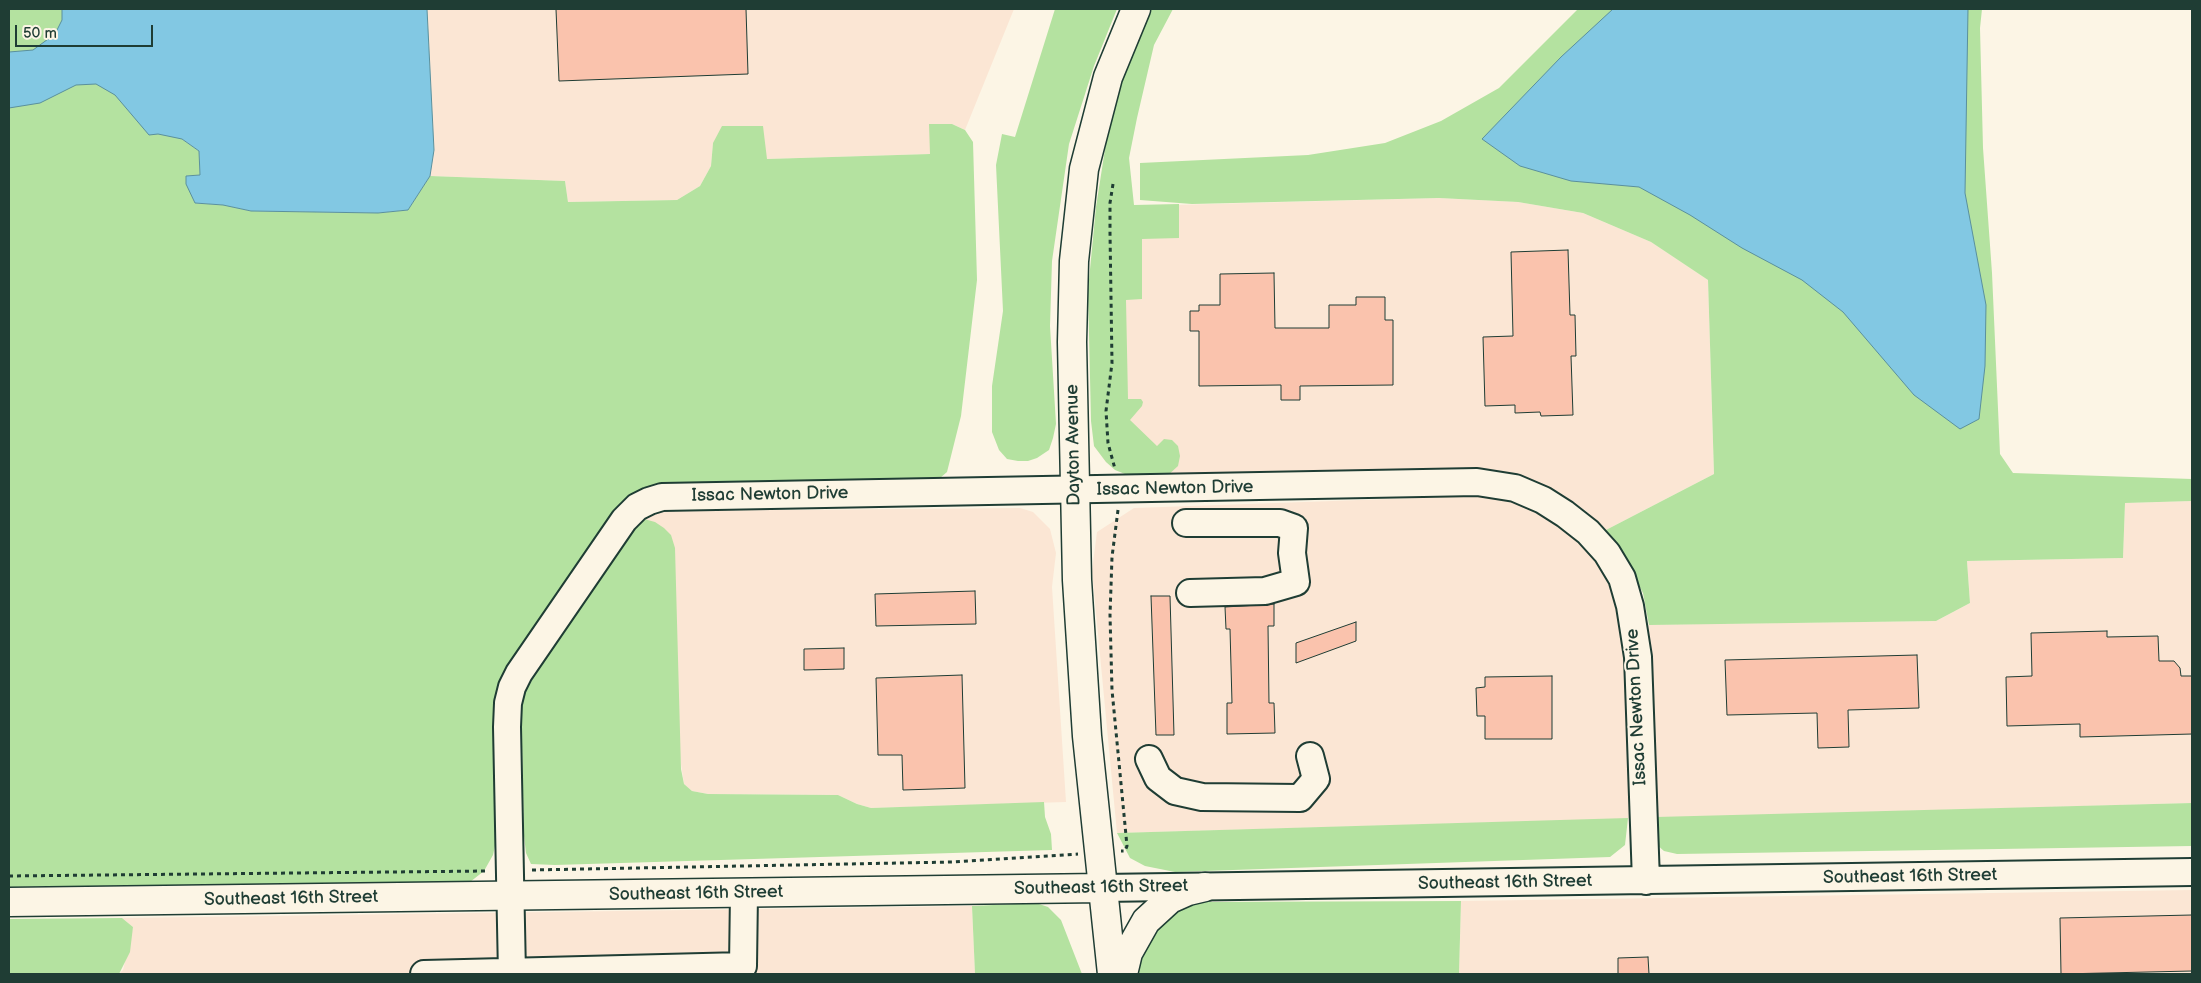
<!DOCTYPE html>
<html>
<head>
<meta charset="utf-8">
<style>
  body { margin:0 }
  #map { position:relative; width:2201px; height:983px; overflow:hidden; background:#fcf5e5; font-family:"Balsamiq Sans",sans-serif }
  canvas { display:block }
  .frame { position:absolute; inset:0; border:10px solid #1f3d34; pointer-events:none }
  .scale { position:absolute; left:15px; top:25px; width:138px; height:22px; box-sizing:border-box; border:2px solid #1f3d34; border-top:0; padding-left:6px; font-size:15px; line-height:18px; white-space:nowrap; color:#1f3d34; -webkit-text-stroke:4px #fcf5e5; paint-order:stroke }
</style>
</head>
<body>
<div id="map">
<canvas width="2201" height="983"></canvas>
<div class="frame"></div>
<div class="scale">50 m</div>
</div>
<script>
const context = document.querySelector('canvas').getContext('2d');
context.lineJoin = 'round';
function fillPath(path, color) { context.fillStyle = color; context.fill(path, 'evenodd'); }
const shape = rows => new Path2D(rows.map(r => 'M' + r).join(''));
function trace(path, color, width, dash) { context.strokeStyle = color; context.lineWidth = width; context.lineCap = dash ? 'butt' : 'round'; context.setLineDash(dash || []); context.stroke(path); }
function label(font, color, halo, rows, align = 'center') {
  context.font = font + ' "Balsamiq Sans",sans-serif'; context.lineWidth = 4; context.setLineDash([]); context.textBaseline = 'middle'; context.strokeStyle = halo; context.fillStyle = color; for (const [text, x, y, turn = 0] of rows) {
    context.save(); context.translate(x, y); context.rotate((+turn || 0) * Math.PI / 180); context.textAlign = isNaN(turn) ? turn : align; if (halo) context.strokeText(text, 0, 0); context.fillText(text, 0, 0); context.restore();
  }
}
const built = shape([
  [427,9,1014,9,965,130,952,124,930,154,767,159,713,143,711,166,700,186,677,200,568,202,565,181,430,176,434,150],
  [1439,198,1518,202,1583,213,1651,242,1708,280,1714,474,1604,531,1586,511,1558,492,1523,479,1125,474,1106,462,1094,446,1088,290,1134,206],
  [1474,496,1505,500,1534,509,1563,526,1584,546,1603,573,1617,602,1622,625,1936,621,1970,603,1967,561,2123,558,2125,503,2192,501,2192,803,1117,833,1092,571,1097,532,1134,508],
  [1020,508,1033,512,1050,529,1056,553,1052,587,1066,802,871,808,857,804,838,795,708,794,692,791,684,784,644,519,660,511],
  [2192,890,2192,974,1459,974,1461,901],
  [972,906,975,974,119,974,123,970,133,927,122,918]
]);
const green = shape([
  [9,9,87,9,182,139,199,151,200,175,186,176,195,203,224,205,251,211,378,213,408,210,430,176,565,181,568,202,677,200,700,186,711,166,713,143,722,126,763,126,767,159,930,154,929,124,952,124,965,130,973,142,977,280,961,416,947,472,940,478,924,479,656,485,639,490,625,500,614,511,497,687,494,707,498,832,493,855,484,871,470,882,9,887],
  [1055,9,1117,9,1094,66,1069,144,1052,261,1050,326,1056,424,1053,438,1049,450,1037,458,1028,461,1018,461,1007,459,999,450,992,432,992,386,1003,311,996,165,1002,134,1015,137],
  [1148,9,1173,9,1154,45,1137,118,1129,158,1134,205,1179,204,1179,238,1142,239,1142,299,1126,300,1128,399,1141,399,1143,402,1142,406,1130,420,1157,446,1164,439,1172,440,1178,446,1180,456,1178,466,1167,476,1138,476,1125,474,1115,470,1106,462,1094,446,1091,421,1088,290,1096,207,1108,130,1131,46],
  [1578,9,1982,9,1980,28,1983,148,1992,273,2000,454,2013,473,2192,479,2192,501,2125,503,2123,558,1967,561,1970,603,1936,621,1649,625,1643,593,1614,539,1604,531,1714,474,1708,280,1651,242,1583,213,1518,202,1439,198,1192,204,1140,200,1140,163,1308,155,1385,143,1441,121,1499,88],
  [644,519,655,522,664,528,671,535,675,548,681,769,684,784,692,791,708,794,838,795,857,804,871,808,1044,802,1045,817,1051,834,1052,850,555,865,531,864,526,853,524,836,521,701,533,678,636,526],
  [2192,803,2192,846,1677,854,1664,851,1656,844,1656,817],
  [1628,818,1625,845,1610,857,1175,872,1145,866,1130,858,1117,833],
  [1461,901,1459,974,1135,974,1137,956,1167,908,1198,902],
  [1036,903,1048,907,1061,920,1082,974,975,974,972,906],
  [122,918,133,927,130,952,119,974,9,974,9,919]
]);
const water = shape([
  [62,9,427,9,434,150,430,176,408,210,378,213,251,211,223,205,195,203,186,184,186,176,200,175,199,151,182,139,158,134,149,135,115,95,96,84,76,85,40,103,9,108,9,52,33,50,55,34,62,20,62,9],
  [1613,9,1968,9,1965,193,1986,305,1985,366,1979,419,1960,429,1914,395,1843,312,1802,280,1742,248,1690,215,1639,187,1571,181,1520,166,1482,139,1561,57,1613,9]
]);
const building = shape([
  [556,9,746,9,748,74,559,81,556,9],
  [1568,250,1570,315,1575,315,1576,356,1571,356,1573,415,1541,416,1540,412,1515,413,1515,405,1485,406,1483,337,1513,336,1511,252,1568,250],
  [1274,273,1275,328,1329,328,1329,305,1356,305,1356,297,1385,297,1385,320,1393,320,1393,385,1300,386,1300,400,1281,400,1281,385,1199,386,1199,331,1190,331,1190,311,1199,311,1199,305,1220,305,1220,274,1274,273],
  [975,591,976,624,876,626,875,594,975,591],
  [1151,596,1170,596,1174,735,1156,735,1151,596],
  [1274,604,1274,626,1268,626,1269,703,1274,703,1275,733,1227,734,1227,703,1232,703,1230,629,1226,629,1225,607,1274,604],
  [1356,622,1356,641,1296,663,1296,643,1356,622],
  [2107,631,2107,637,2158,636,2159,661,2174,661,2180,668,2181,676,2192,676,2192,734,2080,737,2080,724,2007,726,2006,677,2032,676,2031,633,2107,631],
  [844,648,844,669,804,670,804,649,844,648],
  [1917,655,1919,708,1848,710,1849,747,1818,748,1817,713,1727,715,1725,660,1917,655],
  [962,675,965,788,903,790,902,755,878,755,876,678,962,675],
  [1552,676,1552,739,1485,739,1485,716,1477,716,1476,688,1485,687,1485,677,1552,676],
  [2192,915,2192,971,2061,974,2060,918,2192,915],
  [1648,957,1649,974,1618,974,1618,958,1648,957]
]);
const path = shape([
  [1113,184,1110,203,1110,233,1112,363,1106,411,1108,443,1115,469],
  [1118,510,1112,557,1110,615,1112,690,1127,846,1125,851,1121,851],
  [532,870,952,862,1078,854],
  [9,876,488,871]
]);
const minor = shape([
  [1186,523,1280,523,1294,528,1292,553,1296,582,1265,591,1190,593],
  [1149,759,1158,778,1175,791,1202,797,1300,798,1316,779,1310,756],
  [1102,888,2192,872],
  [424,974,743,966,744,893],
  [512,974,507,727,508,703,512,687,519,673,624,520,637,507,649,501,662,497,1477,482,1515,488,1543,500,1565,514,1588,532,1607,553,1622,578,1630,606,1638,657,1646,881]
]);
const major = shape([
  [9,902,1102,888],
  [1112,974,1087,736,1077,580,1072,342,1074,261,1084,169,1108,77,1136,9],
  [1123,974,1128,953,1146,921,1170,899,1188,891,1205,887]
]);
const streetNames = [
  ["Dayton Avenue",1074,445,-91],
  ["Issac Newton Drive",1175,489,-1],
  ["Issac Newton Drive",770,495,-1],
  ["Issac Newton Drive",1637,707,-93],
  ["Southeast 16th Street",1910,877,-1],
  ["Southeast 16th Street",1505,883,-1],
  ["Southeast 16th Street",1101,888,-1],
  ["Southeast 16th Street",696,894,-1],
  ["Southeast 16th Street",291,899,-1]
];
fillPath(built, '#fbe6d4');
fillPath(green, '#b4e2a0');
fillPath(water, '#82c8e3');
trace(water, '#5a909d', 1);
fillPath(building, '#fac3ad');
trace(building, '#1f3d34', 1);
trace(minor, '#1f3d34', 30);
trace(major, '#1f3d34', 31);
trace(path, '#1f3d34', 3, [4, 4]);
trace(minor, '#fcf5e5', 26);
trace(major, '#fcf5e5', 28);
label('18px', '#1f3d34', '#fcf5e5', streetNames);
</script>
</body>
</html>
